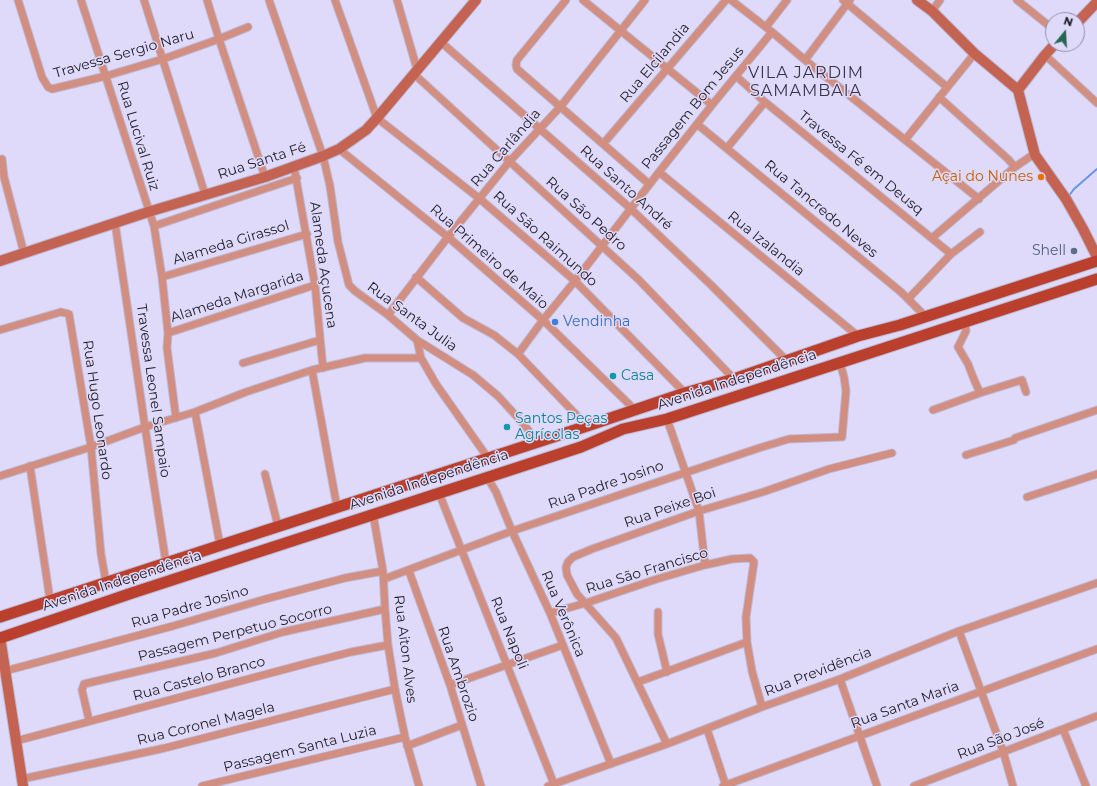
<!DOCTYPE html>
<html>
<head>
<meta charset="utf-8">
<style>
  body { margin:0 }
  #map { position:relative; width:1097px; height:786px; overflow:hidden; background:#e0dafa; font-family:Montserrat,sans-serif }
  canvas { display:block }
  .north { position:absolute; left:1045px; top:12px; width:40px; height:40px; box-sizing:border-box; background:#e0dafa; border:1px solid #928ea6; border-radius:50%; rotate:18deg; font-size:11px; font-weight:700; line-height:16px; text-align:center; color:#1e1c27 }
  .north::after { content:''; display:block; margin:auto; width:14px; height:18px; background:#276652; clip-path:polygon(50% 0,100% 100%,50% 72%,0 100%) }
</style>
</head>
<body>
<div id="map">
<canvas width="1097" height="786"></canvas>
<div class="north">N</div>
</div>
<script>
const context = document.querySelector('canvas').getContext('2d');
context.lineJoin = 'round';
const shape = rows => new Path2D(rows.map(r => 'M' + r).join(''));
function trace(path, color, width, dash) { context.strokeStyle = color; context.lineWidth = width; context.lineCap = dash ? 'butt' : 'round'; context.setLineDash(dash || []); context.stroke(path); }
function label(font, color, halo, rows, align = 'center') {
  context.font = font + ' Montserrat,sans-serif'; context.lineWidth = 3; context.setLineDash([]); context.textBaseline = 'middle'; context.strokeStyle = halo; context.fillStyle = color; for (const [text, x, y, turn = 0] of rows) {
    context.save(); context.translate(x, y); context.rotate((+turn || 0) * Math.PI / 180); context.textAlign = isNaN(turn) ? turn : align; if (halo) context.strokeText(text, 0, 0); context.fillText(text, 0, 0); context.restore();
  }
}
const stream = shape([
  [1068,197,1074,189,1097,169]
]);
const street = shape([
  [18,0,42,77,48,87,52,89,106,76,163,59,219,39,248,27],
  [81,0,154,226,162,277,168,333,167,348,176,418],
  [144,0,205,194],
  [207,0,219,39,265,177],
  [269,0,323,156,330,186,338,242,349,285,355,291,388,315,417,340,473,375,498,396,520,420,538,442],
  [335,0,377,118,480,199,574,280,685,393],
  [397,0,417,69],
  [566,0,517,60,516,65,517,69,649,184],
  [583,0,712,105],
  [731,0,772,32,805,60,979,199],
  [843,0,947,87],
  [1017,0,1053,29],
  [932,11,940,0],
  [766,27,787,0],
  [442,43,630,208,710,284,786,360],
  [1045,55,1097,103],
  [805,60,850,0],
  [414,74,639,280,734,379],
  [736,76,765,102,951,254],
  [939,97,1008,159,1015,167],
  [697,124,901,292,926,317],
  [905,140,975,53],
  [603,144,726,0],
  [727,148,765,102],
  [339,149,448,237,543,320,634,409],
  [2,159,4,177,24,253],
  [294,167,315,285,323,368],
  [659,172,858,336],
  [115,223,145,427,166,563],
  [154,226,297,178],
  [932,238,1015,167,1034,154],
  [162,277,307,234],
  [416,277,463,318,494,335,518,354,587,426],
  [908,299,951,254,980,232],
  [388,315,448,237,509,162,561,106,645,0],
  [965,322,966,331,958,347,968,364,973,377,980,393,1022,380,1026,392],
  [0,330,61,312,69,314,91,447,101,554,106,582],
  [168,333,315,285],
  [417,340,421,358,436,384,488,458],
  [518,354,543,320,575,281,659,172,712,105,772,32],
  [243,363,320,340],
  [312,370,337,507],
  [933,410,980,393],
  [195,412,220,545],
  [667,419,699,511,705,565],
  [966,455,1014,440,1015,438,1097,410],
  [30,466,50,600],
  [265,474,278,526],
  [0,476,91,447,145,427,195,412,246,392,312,370,365,358,421,358],
  [487,477,496,492,512,531,550,613,611,764],
  [439,493,554,784],
  [1027,497,1097,474],
  [373,514,383,571,385,609,388,645,395,689,405,737,419,786],
  [409,571,450,685,481,786],
  [384,579,512,531,759,448,789,439,842,437,846,391,844,377,840,363],
  [658,612,658,634,667,672],
  [550,613,586,603,657,579,705,565,732,559,750,558,754,562,746,617,747,642,752,671,762,707],
  [959,631,1003,751,1013,786],
  [5,671,173,626,262,600,345,578,383,571],
  [840,679,877,786],
  [638,682,747,642],
  [450,685,563,645],
  [89,720,82,690,84,684,216,653,283,632,385,609],
  [707,729,726,786],
  [1063,729,1086,786],
  [16,741,312,662,351,652,388,645],
  [667,744,616,638,577,594,567,575,566,567,568,562,573,557,592,549,699,511,763,492,829,469,892,453],
  [407,746,462,725],
  [22,779,165,748,395,689],
  [202,786,405,737],
  [548,786,667,744,762,707,840,679,959,631,1097,583],
  [723,786,1097,649],
  [914,786,1097,716]
]);
const secondary = shape([
  [917,0,932,11,974,53,1018,90],
  [1077,23,1097,2],
  [1018,90,1035,155,1066,199,1083,229,1097,257],
  [1018,90,1045,55,1055,44],
  [0,261,148,212,265,177,323,156,339,149,366,130,377,118,476,0],
  [0,637,23,786]
]);
const primary = shape([
  [0,617,587,426,685,393,734,379,858,336,900,325,1097,261],
  [0,638,132,593,581,447,623,429,667,419,1097,279]
]);
const markers = [
  [1041,177,4,"#e8710a"],
  [1074,251,4,"#5c6f8a"],
  [555,322,4,"#3f7fe0"],
  [613,376,4,"#0f9aa8"],
  [507,427,4,"#0f9aa8"]
];
const streetNames = [
  ["Travessa Sergio Naru",124,54,-16],
  ["Rua Elcilandia",655,63,-50],
  ["Passagem Bom Jesus",693,108,-51],
  ["Rua Lucival Ruiz",138,136,73],
  ["Rua Carlândia",506,148,-49],
  ["Rua Santa Fé",262,161,-18],
  ["Travessa Fé em Deusq",861,163,39],
  ["Rua Santo André",626,188,42],
  ["Rua Tancredo Neves",821,209,40],
  ["Rua São Pedro",586,214,42],
  ["Rua São Raimundo",545,239,42],
  ["Alameda Girassol",231,243,-17],
  ["Rua Izalandia",766,244,39],
  ["Rua Primeiro de Maio",489,257,41],
  ["Alameda Açucena",323,265,82],
  ["Alameda Margarida",237,297,-18],
  ["Rua Santa Julia",412,317,36],
  ["Avenida Independência",737,380,-18],
  ["Travessa Leonel Sampaio",153,391,82],
  ["Rua Hugo Leonardo",97,410,82],
  ["Avenida Independência",429,480,-18],
  ["Rua Padre Josino",606,485,-19],
  ["Rua Peixe Boi",670,508,-19],
  ["Rua São Francisco",647,571,-17],
  ["Avenida Independência",122,581,-18],
  ["Rua Padre Josino",190,607,-16],
  ["Rua Verônica",563,614,67],
  ["Passagem Perpetuo Socorro",235,633,-14],
  ["Rua Napoli",509,633,68],
  ["Rua Aiton Alves",405,649,83],
  ["Rua Previdência",818,672,-21],
  ["Rua Ambrozio",458,674,71],
  ["Rua Castelo Branco",199,679,-15],
  ["Rua Santa Maria",905,705,-20],
  ["Rua Coronel Magela",206,724,-14],
  ["Rua São José",1001,739,-21],
  ["Passagem Santa Luzia",300,749,-14]
];
const foodNames = [
  ["Açai do Nunes",1033,177]
];
const serviceNames = [
  ["Shell",1066,251]
];
const shopNames = [
  ["Vendinha",563,322]
];
const cultureNames = [
  ["Casa",621,376],
  ["Santos Peças",515,419],
  ["Agrícolas",515,435]
];
const quarterNames = [
  ["VILA JARDIM",806,73],
  ["SAMAMBAIA",806,91]
];
trace(stream, '#6296e4', 2);
trace(street, '#bdb8d4', 9);
trace(secondary, '#bdb8d4', 12);
trace(primary, '#bdb8d4', 13);
trace(street, '#d28e81', 7);
trace(secondary, '#c56352', 10);
trace(primary, '#ba402d', 11);
for (const [x, y, r, color] of markers) { const dot = new Path2D(); dot.arc(x, y, r, 0, 2 * Math.PI); context.fillStyle = color; context.fill(dot); trace(dot, '#e0dafa', 1.5); }
label('14px', '#1e1c27', '#e0dafa', streetNames);
label('14px', '#c56008', '#e0dafa', foodNames, 'right');
label('14px', '#4e5e75', '#e0dafa', serviceNames, 'right');
label('14px', '#366cbe', '#e0dafa', shopNames, 'left');
label('14px', '#0d838f', '#e0dafa', cultureNames, 'left');
context.letterSpacing = '1px';
label('16px', '#37314a', '#e0dafa', quarterNames);
context.letterSpacing = '0px';
</script>
</body>
</html>
